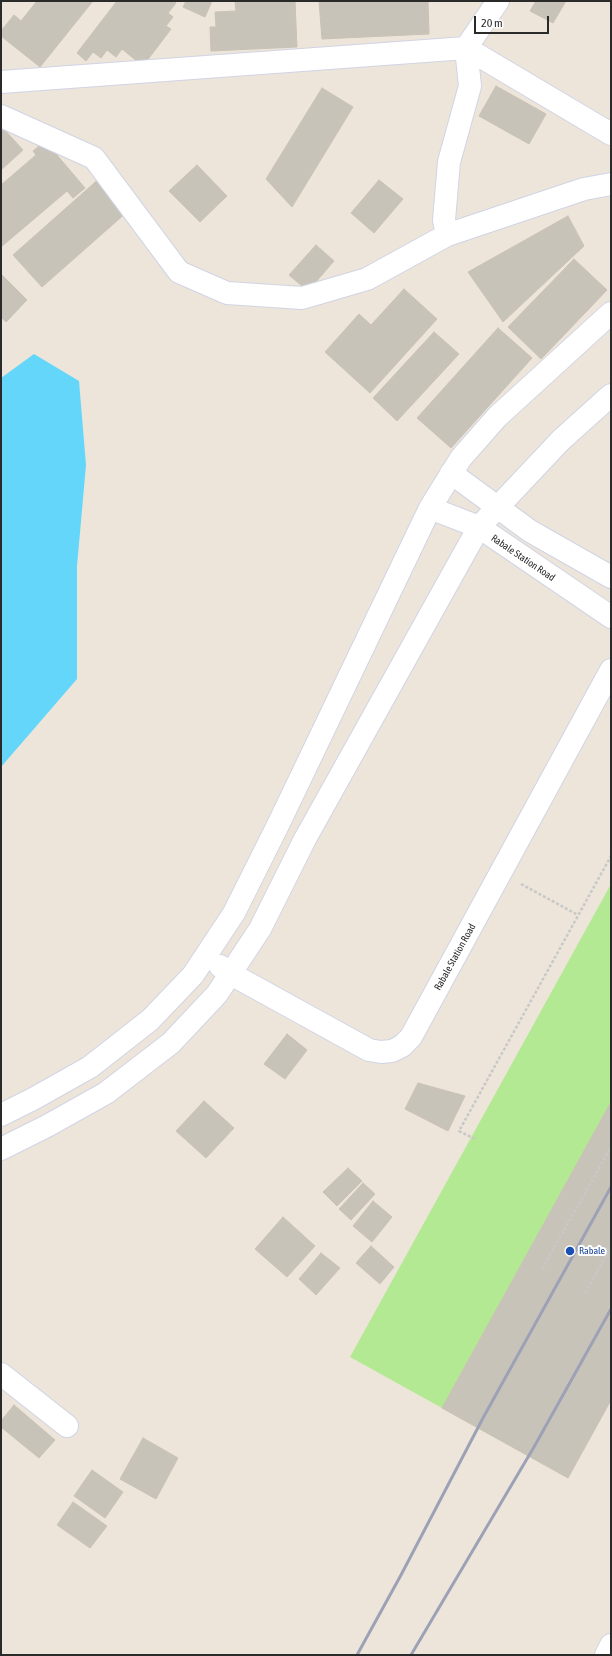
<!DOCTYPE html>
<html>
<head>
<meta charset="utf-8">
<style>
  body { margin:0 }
  #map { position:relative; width:612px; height:1656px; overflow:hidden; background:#ede5da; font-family:"Asap Condensed",sans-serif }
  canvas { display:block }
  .frame { position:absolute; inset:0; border:2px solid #2a2a2a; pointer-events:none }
  .scale { position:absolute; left:474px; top:16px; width:75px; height:18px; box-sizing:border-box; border:2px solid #2a2a2a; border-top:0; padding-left:5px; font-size:12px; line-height:14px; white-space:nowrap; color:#2a2a2a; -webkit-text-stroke:3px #fff; paint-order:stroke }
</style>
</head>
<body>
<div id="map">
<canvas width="612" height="1656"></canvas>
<div class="frame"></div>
<div class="scale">20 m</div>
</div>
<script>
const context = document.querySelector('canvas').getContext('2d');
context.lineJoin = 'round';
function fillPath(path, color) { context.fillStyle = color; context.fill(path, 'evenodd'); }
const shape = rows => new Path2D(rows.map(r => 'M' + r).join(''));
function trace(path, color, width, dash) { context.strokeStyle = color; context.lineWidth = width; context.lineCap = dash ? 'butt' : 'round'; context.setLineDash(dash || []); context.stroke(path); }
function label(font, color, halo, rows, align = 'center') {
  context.font = font + ' "Asap Condensed",sans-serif'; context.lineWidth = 4; context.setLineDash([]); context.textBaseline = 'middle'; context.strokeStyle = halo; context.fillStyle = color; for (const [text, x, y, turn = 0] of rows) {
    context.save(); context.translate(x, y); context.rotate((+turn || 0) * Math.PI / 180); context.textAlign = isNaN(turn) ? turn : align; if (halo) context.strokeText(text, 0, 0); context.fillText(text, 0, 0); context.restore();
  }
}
const green = shape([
  [611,884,611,1102,442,1408,350,1357]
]);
const water = shape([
  [34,354,79,381,86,465,77,566,77,679,1,767,1,378]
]);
const building = shape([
  [37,1,93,1,40,67,1,36,1,31,14,15,21,21,37,1],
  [117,1,173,1,176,3,168,13,173,17,166,26,171,29,143,66,122,49,116,57,107,50,101,58,93,52,86,61,77,53,117,1],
  [186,1,212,1,205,17,183,7,186,1],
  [235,1,295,1,297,47,211,51,210,27,216,27,215,12,236,11,235,1],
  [319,1,428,1,429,34,322,39,319,1],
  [536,1,566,1,553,23,530,11,536,1],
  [496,86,546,114,529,144,479,116,496,86],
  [322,88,353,107,292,207,266,179,322,88],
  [1,126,23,150,1,170,1,126],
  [45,141,85,188,73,198,67,191,1,247,1,185,36,155,33,151,45,141],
  [197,165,227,196,200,222,169,191,197,165],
  [101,177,127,212,42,287,13,255,101,177],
  [379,180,403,199,374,233,351,213,379,180],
  [568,216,584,246,503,322,468,272,568,216],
  [316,245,334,261,308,291,289,275,316,245],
  [574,259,607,290,541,359,508,327,574,259],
  [1,274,27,300,6,322,1,317,1,274],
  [404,289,437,319,370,393,325,352,359,314,371,325,404,289],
  [498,328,532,358,451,448,417,418,498,328],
  [434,332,459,354,397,421,373,398,434,332],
  [287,1034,307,1050,285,1079,264,1064,287,1034],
  [418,1083,465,1096,448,1131,405,1109,418,1083],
  [204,1101,234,1128,206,1158,176,1131,204,1101],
  [611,1102,611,1400,568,1478,442,1408,611,1102],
  [348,1168,362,1181,337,1206,323,1192,348,1168],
  [363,1183,375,1194,351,1220,339,1209,363,1183],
  [373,1201,392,1217,372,1242,353,1226,373,1201],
  [283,1217,315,1246,287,1277,255,1249,283,1217],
  [371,1246,394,1267,380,1284,356,1263,371,1246],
  [321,1253,340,1268,316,1295,299,1279,321,1253],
  [14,1405,55,1440,39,1458,1,1427,1,1421,14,1405],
  [143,1438,178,1458,156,1499,120,1479,143,1438],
  [92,1470,123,1492,105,1518,74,1496,92,1470],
  [73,1502,107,1526,90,1548,57,1525,73,1502]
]);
const path = shape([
  [521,884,578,915],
  [475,1139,459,1131,611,856],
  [542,1269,611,1147],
  [585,1293,611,1247]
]);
const minor = shape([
  [1,82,466,48,611,134],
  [1,116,94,158,179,272,227,293,302,298,367,279,447,235,584,189,611,184],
  [447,235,444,220,449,162,470,86,466,48,498,1],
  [451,473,530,531,611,577],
  [430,508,479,527,611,617],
  [220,966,231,974,369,1050,381,1052,392,1051,402,1046,411,1037,611,670],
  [1,1115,33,1099,90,1067,150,1020,193,975,234,913,278,825,430,508,461,458,497,417,611,313],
  [1,1149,47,1126,106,1093,171,1043,217,994,260,929,305,839,479,527,561,440,611,395],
  [1,1374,67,1426],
  [606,1655,611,1645]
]);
const rail = shape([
  [357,1655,401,1575,483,1418,611,1187],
  [411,1655,534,1447,611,1309]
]);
const markers = [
  [570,1251,5,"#1a4fb4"]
];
const streetNames = [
  ["Rabale Station Road",523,558,34],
  ["Rabale Station Road",455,957,-61]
];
const transitNames = [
  ["Rabale",579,1251]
];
fillPath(green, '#b3e992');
fillPath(water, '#64d6f9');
fillPath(building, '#c8c3b9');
trace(building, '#c9c1b4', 1);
trace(minor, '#d0d4e4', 24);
trace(path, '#c8c8c8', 2.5, [3, 2]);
trace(minor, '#fff', 22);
trace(rail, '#9da1b6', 3);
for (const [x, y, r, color] of markers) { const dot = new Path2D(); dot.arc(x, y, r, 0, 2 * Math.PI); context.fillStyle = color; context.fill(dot); trace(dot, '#fff', 1.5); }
label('10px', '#2a2a2a', '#fff', streetNames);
label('10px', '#164399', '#fff', transitNames, 'left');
</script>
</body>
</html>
